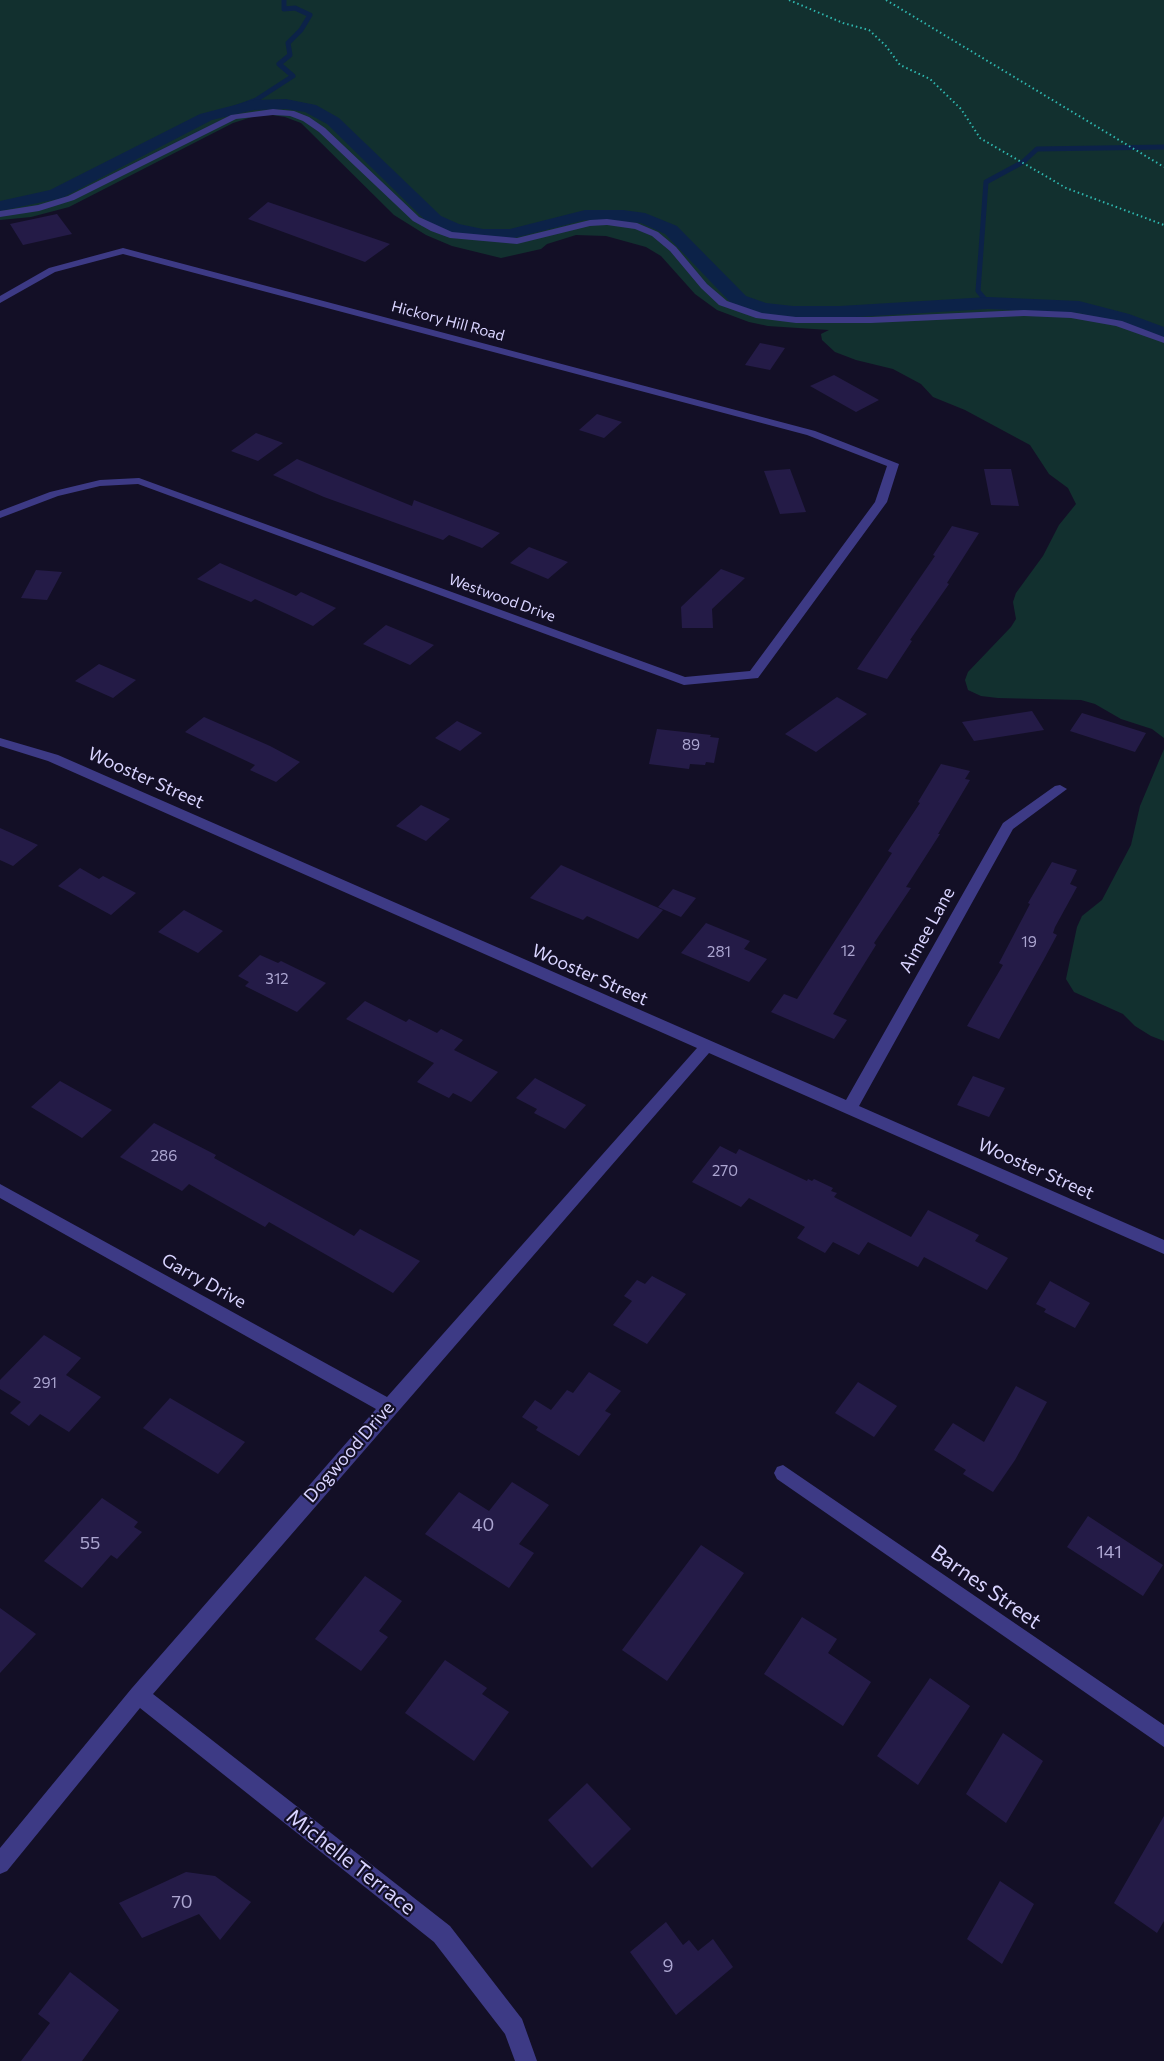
<!DOCTYPE html>
<html>
<head>
<meta charset="utf-8">
<style>
  body { margin:0 }
  canvas { display:block; background:#130f26 }
</style>
</head>
<body>
<canvas width="1164" height="2061"></canvas>
<script>
const context = document.querySelector('canvas').getContext('2d');
context.lineJoin = 'round';
function fillPath(path, color) { context.fillStyle = color; context.fill(path, 'evenodd'); }
const shape = rows => new Path2D(rows.map(r => 'M' + r).join(''));
function trace(path, color, width, dash) { context.strokeStyle = color; context.lineWidth = width; context.lineCap = dash ? 'butt' : 'round'; context.setLineDash(dash || []); context.stroke(path); }
function label(font, color, halo, rows, align = 'center') {
  context.font = font + ' Commissioner,sans-serif'; context.lineWidth = 4.5; context.setLineDash([]); context.textBaseline = 'middle'; context.strokeStyle = halo; context.fillStyle = color; for (const [text, x, y, turn = 0] of rows) {
    context.save(); context.translate(x, y); context.rotate((+turn || 0) * Math.PI / 180); context.textAlign = isNaN(turn) ? turn : align; if (halo) context.strokeText(text, 0, 0); context.fillText(text, 0, 0); context.restore();
  }
}
const green = shape([
  [0,0,1164,0,1164,738,1152,729,1121,719,1095,704,1081,700,998,698,981,696,968,690,965,680,968,672,1011,627,1016,619,1013,602,1016,593,1043,556,1059,525,1076,504,1068,488,1049,474,1030,445,965,410,933,397,921,384,893,369,856,360,835,352,822,340,821,334,829,330,768,326,749,322,717,310,695,294,661,256,646,247,606,236,576,235,547,244,541,249,501,258,452,246,426,235,394,215,301,123,285,117,272,115,255,116,233,123,69,207,31,217,0,220],
  [1164,749,1164,1041,1151,1036,1135,1026,1123,1014,1074,992,1066,979,1077,927,1082,916,1102,900,1131,845,1140,806]
]);
const stream = shape([
  [232,109,256,100,293,76,279,64,290,55,288,43,301,30,310,15,295,8,284,9,284,0],
  [988,303,978,291,986,182,1023,162,1037,149,1164,147]
]);
const canal = shape([
  [286,99,316,105,339,118,441,216,459,224,483,229,510,229,585,210,623,210,645,213,677,226,746,296,766,303,793,306,840,306,988,297,1079,301,1129,314,1164,327,1164,340,1115,322,1079,313,988,309,840,318,793,318,763,314,732,304,665,234,641,223,585,220,510,239,483,239,448,233,429,224,327,124,305,112,286,109,254,110,212,120,62,198,0,211,0,201,50,190,200,114,254,100,286,99]
]);
const building = shape([
  [268,202,390,244,365,262,248,219],
  [57,214,72,234,23,245,10,224],
  [760,343,785,348,770,370,745,365],
  [834,375,879,400,856,412,810,386],
  [597,414,622,422,604,438,579,430],
  [256,433,283,443,258,461,231,451],
  [297,459,412,506,414,500,500,533,482,548,449,535,443,540,324,497,273,475],
  [790,469,806,512,780,514,764,471],
  [984,469,1011,469,1019,506,991,505],
  [952,526,979,533,947,583,949,584,910,640,912,641,887,679,857,669,935,556,933,555],
  [529,547,568,562,548,579,510,563],
  [220,563,296,596,301,592,336,608,313,626,255,599,251,602,197,579],
  [721,569,745,578,712,609,713,628,682,628,681,607],
  [36,570,62,572,47,600,21,598],
  [386,625,434,645,410,665,363,644],
  [99,664,136,680,113,698,75,681],
  [837,697,867,714,816,752,785,734],
  [1032,711,1044,730,974,741,962,722],
  [1082,713,1146,733,1135,752,1070,731],
  [204,717,270,746,300,762,276,782,250,770,255,765,185,732],
  [457,721,482,733,460,751,435,738],
  [657,729,711,735,710,737,719,738,714,763,706,762,705,765,690,764,689,769,649,764],
  [941,764,970,771,965,779,970,780,938,834,940,834,906,887,911,888,874,943,876,945,833,1014,847,1020,834,1039,771,1012,784,994,797,999,892,853,888,851,920,803,918,802],
  [421,805,450,819,426,841,396,826],
  [0,828,38,845,13,866,0,860],
  [1052,862,1077,870,1070,884,1077,887,1055,927,1053,933,1057,935,1043,961,999,1039,967,1026,1003,965,999,963,1030,904,1028,903],
  [561,865,663,910,638,939,587,916,583,920,530,898],
  [80,868,99,879,103,876,136,893,111,915,58,886],
  [673,889,696,898,681,917,658,907],
  [184,910,223,931,198,953,158,932],
  [706,923,750,941,744,949,767,959,749,982,681,953],
  [260,955,278,963,281,961,326,983,297,1012,245,986,249,982,238,976],
  [365,1001,406,1022,409,1019,437,1033,441,1029,463,1040,454,1050,498,1072,471,1102,453,1093,449,1098,417,1082,434,1063,346,1019],
  [973,1076,1005,1088,989,1117,957,1105],
  [535,1078,586,1105,565,1129,534,1113,537,1109,516,1098],
  [60,1081,112,1110,82,1138,31,1107],
  [154,1123,216,1155,214,1158,354,1236,360,1229,420,1261,393,1293,269,1222,265,1227,189,1184,182,1191,120,1157],
  [720,1146,736,1154,739,1149,807,1181,808,1179,812,1181,814,1179,833,1188,831,1191,837,1193,834,1197,911,1237,928,1210,979,1235,975,1241,1008,1258,987,1290,924,1257,918,1267,868,1242,859,1255,833,1242,825,1253,797,1238,805,1227,749,1198,741,1207,692,1182],
  [652,1276,686,1294,647,1344,613,1325,632,1301,624,1296,637,1280,645,1284],
  [1050,1281,1090,1303,1075,1328,1044,1312,1046,1309,1036,1304],
  [44,1335,81,1358,66,1375,101,1397,69,1432,40,1414,29,1426,10,1413,21,1402,0,1389,0,1380],
  [589,1372,621,1391,605,1411,611,1414,579,1456,536,1430,538,1427,522,1417,535,1400,551,1410,567,1390,573,1393],
  [858,1382,897,1406,874,1437,835,1413],
  [1016,1386,1047,1402,1015,1460,993,1492,963,1474,966,1470,934,1450,953,1423,984,1442],
  [170,1398,245,1442,218,1474,143,1428],
  [512,1482,549,1505,519,1544,534,1553,509,1588,425,1534,459,1492,489,1511],
  [102,1498,138,1522,134,1527,142,1532,117,1559,111,1555,82,1588,44,1561],
  [1088,1516,1163,1565,1143,1596,1067,1547],
  [701,1545,744,1573,667,1681,622,1650],
  [365,1576,402,1601,379,1631,388,1637,361,1671,315,1639],
  [0,1608,36,1634,0,1673],
  [802,1617,837,1639,828,1653,871,1682,843,1726,764,1674],
  [445,1660,487,1688,482,1694,509,1712,474,1761,405,1713],
  [930,1678,970,1706,918,1785,877,1756],
  [1003,1733,1043,1761,1006,1823,966,1794],
  [587,1783,631,1829,592,1868,548,1820],
  [1164,1816,1164,1921,1157,1933,1114,1903],
  [186,1872,215,1876,251,1902,220,1940,199,1914,142,1938,119,1903],
  [1000,1881,1034,1904,1002,1964,967,1939],
  [666,1922,683,1945,689,1940,698,1951,713,1939,733,1967,676,2015,630,1952],
  [70,1972,119,2010,82,2061,21,2061,50,2023,38,2014]
]);
const path = shape([
  [789,0,843,23,869,30,886,46,900,65,930,79,961,109,980,138,1066,188,1164,225],
  [886,0,1164,167]
]);
const minor = shape([
  [273,109,294,111,309,117,325,128,419,217,452,232,517,238,590,220,607,219,637,223,658,232,676,247,707,284,727,301,762,313,796,317,871,317,1024,310,1071,312,1122,321,1164,337,1164,343,1116,326,1071,318,1024,316,871,323,796,323,756,318,719,305,701,288,670,251,652,236,635,229,607,225,590,226,517,244,450,238,431,231,413,221,319,132,303,121,290,116,273,115,236,119,74,200,39,211,0,217,0,211,38,205,68,196,231,115,273,109],
  [123,248,815,431,899,464,887,502,758,678,684,685,138,484,100,486,58,496,0,518,0,511,50,492,100,480,139,478,685,677,750,671,875,502,887,466,807,435,123,254,55,272,0,303,0,296,49,268,123,248],
  [0,738,58,755,846,1100,1003,823,1055,786,1060,785,1067,789,1013,829,859,1106,1164,1240,1164,1254,709,1053,153,1694,450,1926,522,2019,537,2061,515,2061,505,2034,434,1942,140,1708,7,1871,0,1874,0,1848,132,1688,376,1409,0,1198,0,1184,387,1397,697,1048,48,761,0,746,0,738],
  [783,1465,1164,1725,1164,1747,777,1479,774,1473,777,1467,783,1465]
]);
const farStreetnames = [
  ["Hickory Hill Road",448,321,15],
  ["Westwood Drive",502,598,20]
];
const numberNames = [
  ["89",691,745],
  ["19",1029,942],
  ["12",848,951],
  ["281",719,952],
  ["312",277,979],
  ["286",164,1156],
  ["270",725,1171],
  ["291",45,1383]
];
const streetNames = [
  ["Wooster Street",146,778,24],
  ["Aimee Lane",927,930,-61],
  ["Wooster Street",590,975,24],
  ["Wooster Street",1036,1169,24],
  ["Garry Drive",204,1281,29],
  ["Dogwood Drive",349,1452,-49]
];
const nearNumbernames = [
  ["40",483,1525],
  ["55",90,1543],
  ["141",1109,1552],
  ["70",182,1902],
  ["9",668,1966]
];
const nearStreetnames = [
  ["Barnes Street",986,1587,35],
  ["Michelle Terrace",351,1862,38]
];
fillPath(green, '#12302f');
trace(stream, '#0c2248', 5);
fillPath(canal, '#0c2248');
fillPath(building, '#241b47');
trace(path, '#2fb8b0', 2, [1.5, 3]);
fillPath(minor, '#3d3a85');
label('15px', '#d9d4ff', '#130f26', farStreetnames);
label('15px', '#aca6d1', null, numberNames);
label('18px', '#d9d4ff', '#130f26', streetNames);
label('18px', '#aca6d1', null, nearNumbernames);
label('21px', '#d9d4ff', '#130f26', nearStreetnames);
</script>
</body>
</html>
